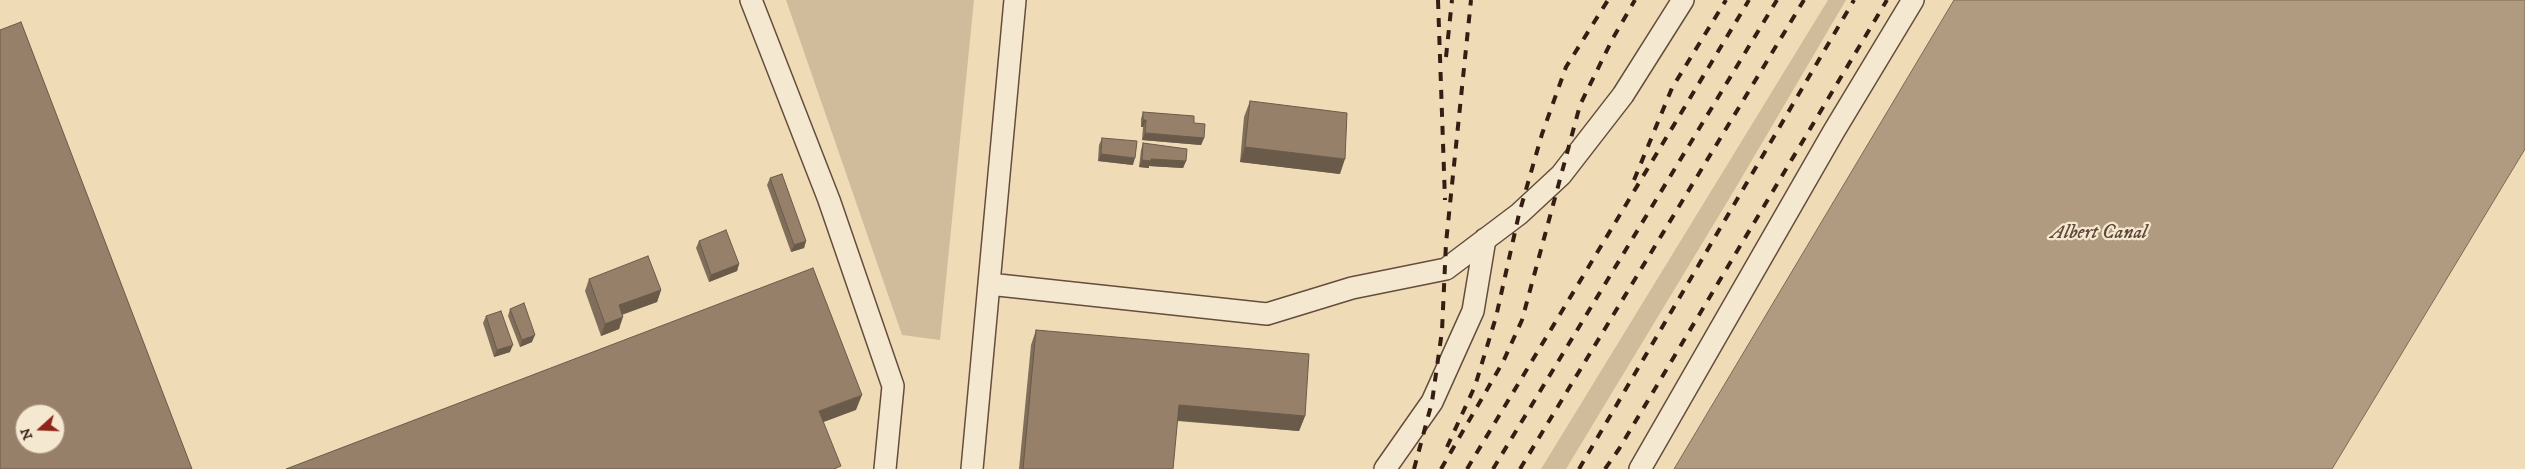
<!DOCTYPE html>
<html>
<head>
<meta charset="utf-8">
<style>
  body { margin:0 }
  #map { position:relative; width:2525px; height:469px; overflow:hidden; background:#efdcb7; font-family:"IM FELL DW Pica",serif }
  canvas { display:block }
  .north { position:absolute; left:15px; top:404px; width:50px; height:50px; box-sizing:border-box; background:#f5e8d0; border:1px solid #a99785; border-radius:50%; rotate:250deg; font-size:14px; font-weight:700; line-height:20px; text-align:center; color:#361d14 }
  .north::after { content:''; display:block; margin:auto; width:18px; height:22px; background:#8f2418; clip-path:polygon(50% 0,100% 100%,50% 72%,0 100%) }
</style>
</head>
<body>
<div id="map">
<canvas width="2525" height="469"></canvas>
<div class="north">N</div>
</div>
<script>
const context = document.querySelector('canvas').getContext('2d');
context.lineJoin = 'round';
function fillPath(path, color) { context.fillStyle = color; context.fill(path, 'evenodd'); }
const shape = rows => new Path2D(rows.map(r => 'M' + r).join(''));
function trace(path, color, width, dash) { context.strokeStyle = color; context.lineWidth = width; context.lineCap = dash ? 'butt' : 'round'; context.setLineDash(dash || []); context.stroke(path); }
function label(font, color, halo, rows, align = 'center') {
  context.font = font + ' "IM FELL DW Pica",serif'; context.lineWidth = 4.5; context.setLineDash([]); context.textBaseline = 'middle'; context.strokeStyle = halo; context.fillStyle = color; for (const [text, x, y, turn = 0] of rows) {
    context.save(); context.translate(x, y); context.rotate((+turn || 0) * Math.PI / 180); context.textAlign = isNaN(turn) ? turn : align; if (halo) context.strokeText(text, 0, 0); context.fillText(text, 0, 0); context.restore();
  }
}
const green = shape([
  [786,0,974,0,940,340,902,335],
  [1828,0,1846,0,1735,189,1566,469,1541,469]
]);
const water = shape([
  [1954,0,2525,0,2525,149,2332,469,1674,469,1954,0]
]);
const lane = shape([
  [751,0,829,200,893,386,885,469],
  [989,284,1267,314,1352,288,1446,269,1519,214,1561,175,1623,95,1683,0],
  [972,469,1015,0],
  [1385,469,1432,402,1473,311,1485,239],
  [1640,469,1834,131,1913,0]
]);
const rail = shape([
  [1438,0,1445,200],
  [1446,57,1452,0],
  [1634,180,1672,88,1726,0],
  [1447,447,1475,386,1496,317,1519,214,1542,134,1566,67,1608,0],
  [1414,469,1432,402,1442,331,1446,243,1471,0],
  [1441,469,1503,362,1522,320,1580,105,1613,38,1635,0],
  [1467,469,1749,0],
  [1493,469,1777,0],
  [1520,469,1804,0],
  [1579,469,1854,0],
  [1605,469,1619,449,1887,0]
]);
const wall = shape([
  [1250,101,1340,174,1240,162,1244,117],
  [1143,112,1194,123,1204,138,1201,145,1142,140,1143,127,1141,127,1141,119],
  [1102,138,1133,165,1098,161,1099,145],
  [1143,143,1186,161,1183,168,1149,166,1149,168,1139,167,1141,150],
  [770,178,806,241,804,248,791,252,767,185],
  [699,241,739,264,737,271,709,282,696,248],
  [589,279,661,290,657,302,622,315,619,329,601,336,585,291],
  [510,309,532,342,520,347,508,316],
  [486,316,510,352,494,357,483,323],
  [1036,330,1305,416,1299,431,1177,421,1173,469,1019,469,1031,345]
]);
const shadedWall = shape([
  [1143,120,1146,120,1143,127,1141,127],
  [1145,133,1204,138,1201,145,1142,140],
  [1245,147,1345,159,1340,174,1240,162],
  [1101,154,1135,158,1133,165,1098,161],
  [1151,159,1186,161,1183,168,1149,166,1149,168,1139,167,1142,160],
  [806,241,804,248,791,252,794,245],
  [739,264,737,271,709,282,711,275],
  [661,290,657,302,614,317,619,305],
  [623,317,619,329,601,336,605,324],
  [535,335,532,342,520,347,522,340],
  [513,345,510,352,494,357,497,350],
  [862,395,856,410,813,426,819,411],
  [1179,405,1305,416,1299,431,1173,420]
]);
const building = shape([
  [21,22,192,469,0,469,0,30,21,22],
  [25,414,55,414,55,444,25,444,25,414],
  [1250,101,1347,113,1345,159,1245,147,1250,101],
  [1143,112,1194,116,1194,123,1205,124,1204,138,1145,133,1146,120,1143,120,1143,112],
  [1102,138,1137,141,1135,158,1101,154,1102,138],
  [1143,143,1187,149,1186,161,1151,159,1151,161,1142,160,1143,143],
  [782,174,806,241,794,245,770,178,782,174],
  [726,230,739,264,711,275,699,241,726,230],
  [648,256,661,290,619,305,623,317,605,324,589,279,648,256],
  [813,268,862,395,819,411,841,466,834,469,286,469,813,268],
  [524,303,535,335,522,340,510,309,524,303],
  [501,311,513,345,497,350,486,316,501,311],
  [1036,330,1309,354,1305,416,1179,405,1173,469,1023,469,1036,330]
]);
const waterNames = [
  ["Albert Canal",2099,234]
];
fillPath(green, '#d0bc9b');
fillPath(water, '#b09b80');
trace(water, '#7f6955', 1);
trace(lane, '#644d3d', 24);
trace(lane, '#f5e8d0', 21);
trace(rail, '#361d14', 4, [9, 9]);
fillPath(wall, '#816e5a');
fillPath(shadedWall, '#695a4a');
fillPath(building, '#968069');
trace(building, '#695a4a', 1);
label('italic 20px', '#61493a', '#f5e8d0', waterNames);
</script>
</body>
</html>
